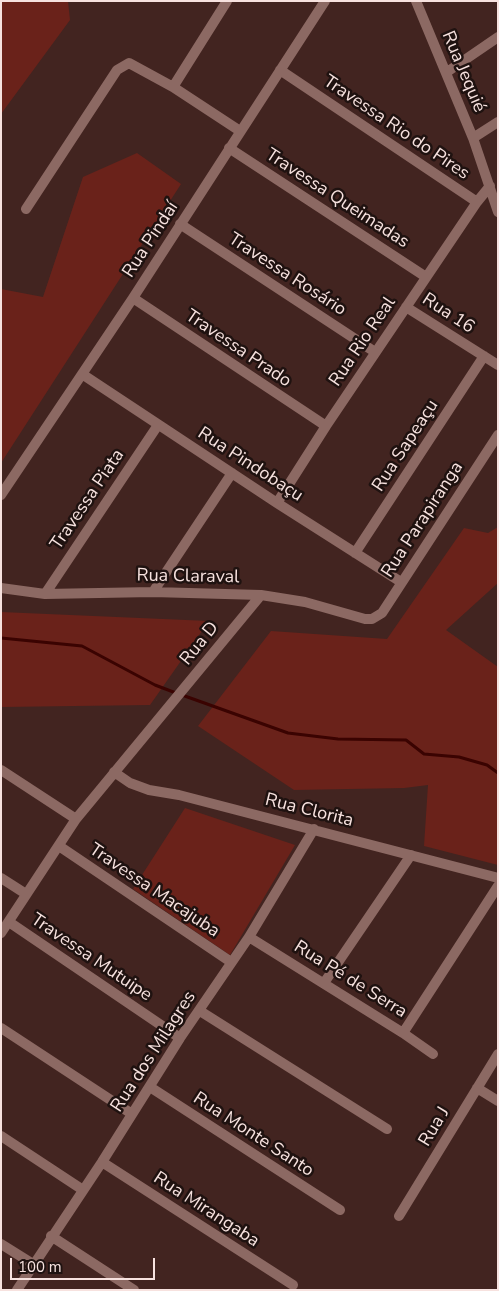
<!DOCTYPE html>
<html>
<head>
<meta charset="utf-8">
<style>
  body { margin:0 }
  #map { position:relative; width:499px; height:1291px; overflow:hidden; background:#422420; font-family:"Nunito Sans",sans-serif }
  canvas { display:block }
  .frame { position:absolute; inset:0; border:2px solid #f7e2df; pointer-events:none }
  .scale { position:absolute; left:10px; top:1258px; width:145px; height:22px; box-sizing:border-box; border:2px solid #f7e2df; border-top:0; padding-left:6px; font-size:15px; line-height:18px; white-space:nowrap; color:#f7e2df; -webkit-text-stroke:4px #1f1210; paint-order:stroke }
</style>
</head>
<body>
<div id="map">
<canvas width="499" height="1291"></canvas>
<div class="frame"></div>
<div class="scale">100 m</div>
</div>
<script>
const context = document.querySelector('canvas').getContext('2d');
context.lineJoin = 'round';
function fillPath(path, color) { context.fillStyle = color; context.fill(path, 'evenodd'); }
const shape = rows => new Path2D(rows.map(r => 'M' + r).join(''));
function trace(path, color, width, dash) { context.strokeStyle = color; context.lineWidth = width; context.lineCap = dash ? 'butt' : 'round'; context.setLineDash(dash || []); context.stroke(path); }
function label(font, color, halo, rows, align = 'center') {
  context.font = font + ' "Nunito Sans",sans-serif'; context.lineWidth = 5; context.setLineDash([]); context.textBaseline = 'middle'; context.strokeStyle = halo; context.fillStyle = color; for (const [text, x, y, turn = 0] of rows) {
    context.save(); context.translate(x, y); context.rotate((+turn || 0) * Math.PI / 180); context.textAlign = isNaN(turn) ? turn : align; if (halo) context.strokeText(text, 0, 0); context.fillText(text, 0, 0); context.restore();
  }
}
const green = shape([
  [1,1,68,1,70,20,1,114],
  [137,153,181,184,1,463,1,289,43,297,83,177],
  [498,527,498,583,446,630,498,667,498,865,424,846,428,785,404,788,294,790,198,726,271,631,387,639,464,528,488,533],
  [1,612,209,621,150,705,1,707],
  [185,808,295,845,230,955,133,889]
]);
const stream = shape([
  [1,638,82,646,155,685,176,693],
  [182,695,288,733,338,739,406,740,424,754,459,757,487,765,498,773]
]);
const minor = shape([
  [416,1,473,138,498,212],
  [280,70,477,202,490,186],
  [447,72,498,37],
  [173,87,227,1],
  [473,138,498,122],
  [229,148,426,277],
  [26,209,117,70,129,63,173,87,240,131],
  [180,224,375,352],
  [133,298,326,426],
  [406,307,498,365],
  [82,374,277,503,401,582],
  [1,495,133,298,325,1],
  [277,503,326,426,477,202],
  [355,553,484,356],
  [1,588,45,594,153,592,261,595,305,602,365,619,372,619,382,613,498,435],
  [153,592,232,473],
  [45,594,158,425],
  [1,770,76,819],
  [114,772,130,783,149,790,179,795,498,878],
  [59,846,231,962],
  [1,878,26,894],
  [9,922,180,1038],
  [1,933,76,819,261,595],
  [249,937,403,1033,433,1054],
  [324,983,411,855],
  [200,1011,387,1129],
  [1,1028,132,1114],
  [403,1033,498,886],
  [150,1087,340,1210],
  [477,1088,498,1101],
  [1,1136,83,1190],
  [102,1162,293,1285],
  [399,1216,498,1054],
  [51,1236,134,1290],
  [1,1244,33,1264],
  [17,1290,102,1162,180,1038,249,937,314,829]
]);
const streetNames = [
  ["Rua Jequié",463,72,67],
  ["Travessa Rio do Pires",396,128,34],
  ["Travessa Queimadas",337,199,33],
  ["Rua Pindaí",151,240,-57],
  ["Travessa Rosário",287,275,33],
  ["Rua 16",448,314,33],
  ["Rua Rio Real",363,342,-56],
  ["Travessa Prado",238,349,34],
  ["Rua Sapeaçu",406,446,-57],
  ["Rua Pindobaçu",250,465,33],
  ["Travessa Piata",88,500,-56],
  ["Rua Parapiranga",423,520,-57],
  ["Rua Claraval",188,577,1],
  ["Rua D",200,644,-51],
  ["Rua Clorita",309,811,14],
  ["Travessa Macajuba",154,891,34],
  ["Travessa Mutuipe",91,958,34],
  ["Rua Pé de Serra",350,980,32],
  ["Rua dos Milagres",154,1052,-57],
  ["Rua J",435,1127,-59],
  ["Rua Monte Santo",253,1135,33],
  ["Rua Mirangaba",206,1210,33]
];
fillPath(green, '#6a221a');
trace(stream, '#3a0301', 3);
trace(minor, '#8c6963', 10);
label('18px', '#f7e2df', '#1f1210', streetNames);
</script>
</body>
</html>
